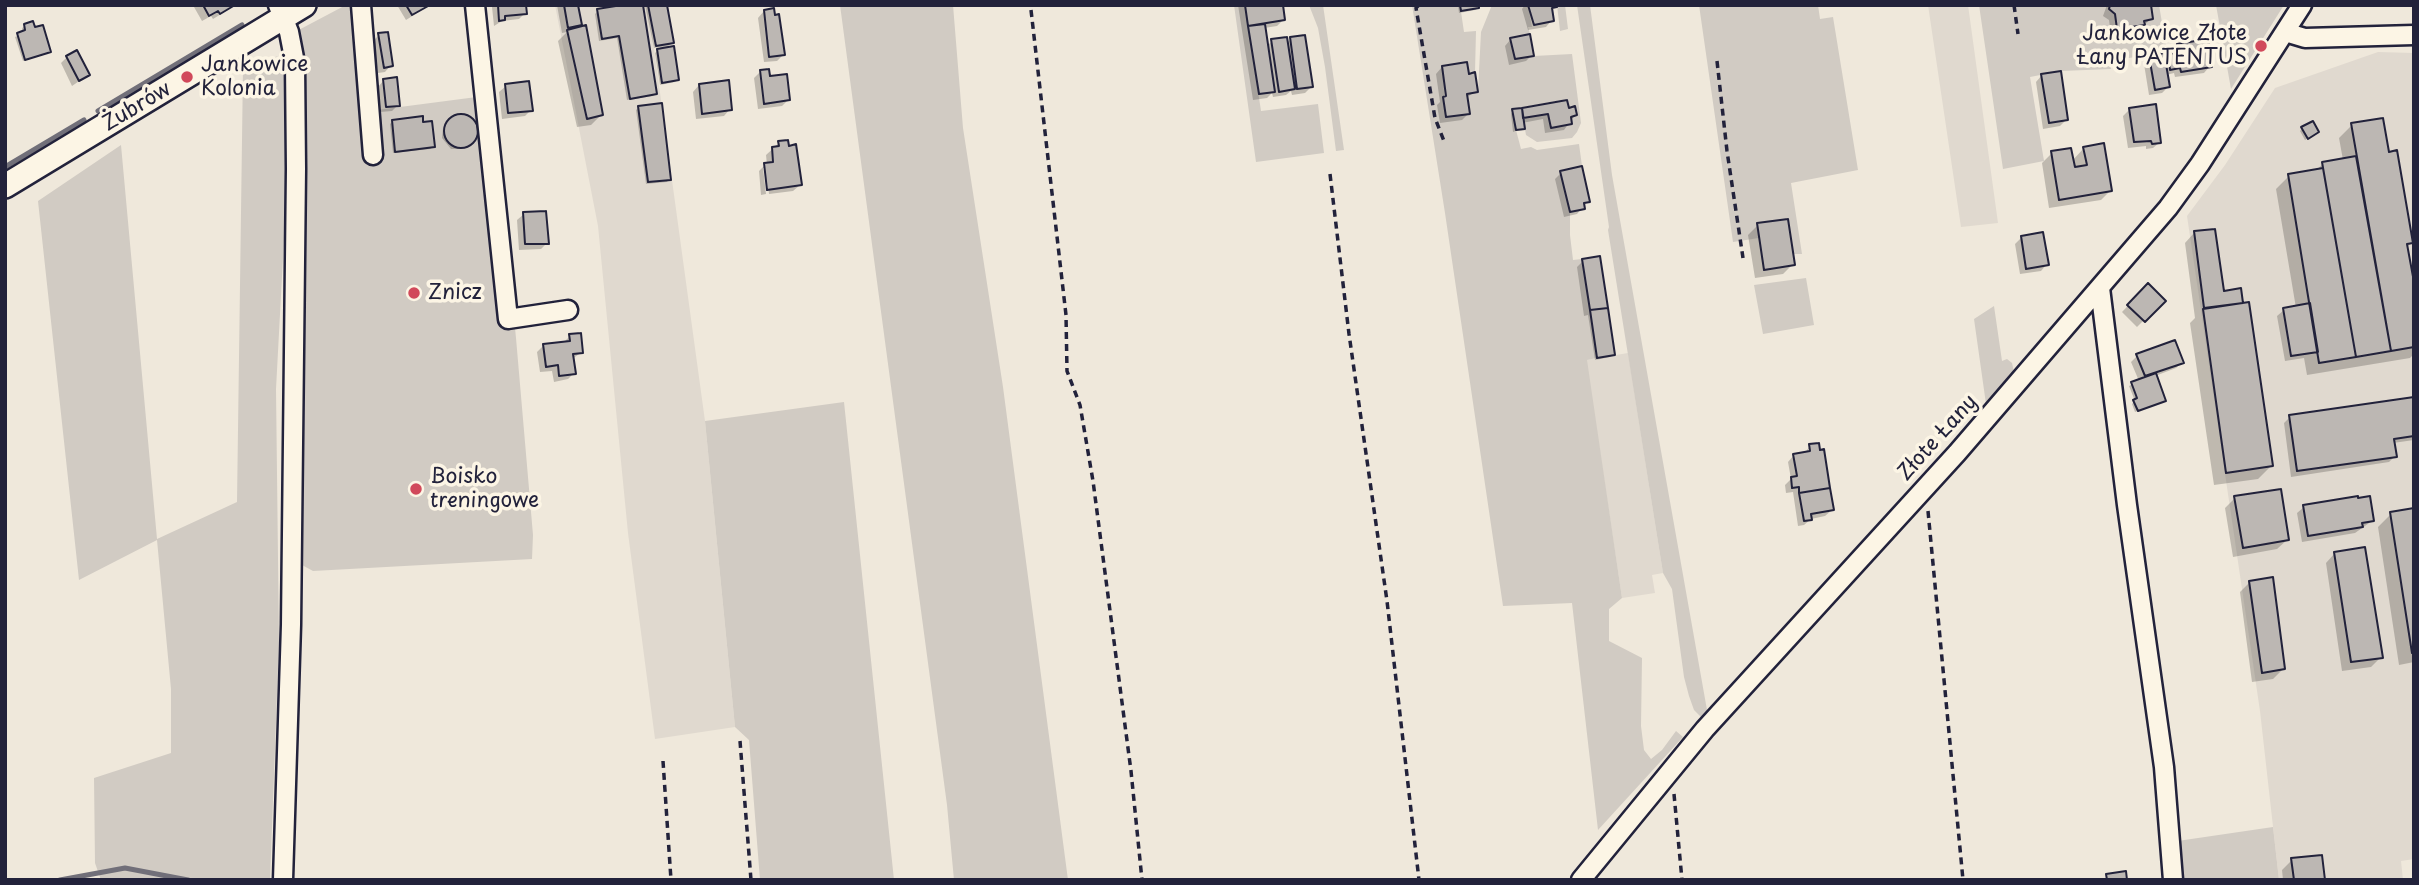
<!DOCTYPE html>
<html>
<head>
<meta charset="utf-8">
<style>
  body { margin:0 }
  #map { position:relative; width:2419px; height:885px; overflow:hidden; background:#efe8db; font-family:"Playpen Sans",sans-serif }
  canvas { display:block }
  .frame { position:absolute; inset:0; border:7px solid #22223b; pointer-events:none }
</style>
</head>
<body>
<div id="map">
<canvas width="2419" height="885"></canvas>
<div class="frame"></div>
</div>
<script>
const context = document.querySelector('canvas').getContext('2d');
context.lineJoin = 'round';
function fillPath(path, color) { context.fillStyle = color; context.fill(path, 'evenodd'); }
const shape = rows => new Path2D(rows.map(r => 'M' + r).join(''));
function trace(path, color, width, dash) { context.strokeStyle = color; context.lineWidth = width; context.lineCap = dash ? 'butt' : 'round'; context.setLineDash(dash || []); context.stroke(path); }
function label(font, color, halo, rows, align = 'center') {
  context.font = font + ' "Playpen Sans",sans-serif'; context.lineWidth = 7; context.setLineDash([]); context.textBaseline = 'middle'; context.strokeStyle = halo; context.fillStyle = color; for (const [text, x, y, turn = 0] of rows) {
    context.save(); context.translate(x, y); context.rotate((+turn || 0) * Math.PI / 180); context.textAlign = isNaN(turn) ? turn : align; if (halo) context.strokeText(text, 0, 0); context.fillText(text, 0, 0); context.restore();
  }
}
const built = shape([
  [555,5,648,5,705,421,735,727,655,739,628,533,598,226],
  [1928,5,1968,5,1998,223,1961,227],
  [2378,52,2414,53,2414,859,2401,861,2403,880,2279,880,2260,711,2187,216,2225,165,2275,88],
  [1628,353,1663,573,1652,575,1655,593,1622,598,1586,360]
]);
const green = shape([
  [346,5,368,5,377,110,492,95,516,338,533,535,532,559,313,571,302,565,304,329,299,62,293,33],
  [840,5,953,5,963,128,1003,387,1068,880,954,880,947,805],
  [1234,5,1245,5,1261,111,1318,104,1324,153,1256,162],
  [1309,5,1323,5,1344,150,1336,151,1325,67,1318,28],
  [1412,5,1460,5,1464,32,1476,31,1475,72,1469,74,1467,62,1442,66,1446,117,1470,114,1467,94,1478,91,1481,32,1492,5,1528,5,1532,27,1528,27,1530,34,1510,38,1515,59,1534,56,1572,54,1581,123,1577,132,1572,138,1537,142,1526,135,1523,118,1548,114,1576,116,1575,107,1569,108,1567,99,1513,109,1516,130,1521,149,1531,147,1537,150,1579,144,1582,166,1561,171,1570,212,1570,235,1573,260,1582,259,1597,358,1587,360,1622,598,1609,609,1609,641,1642,658,1641,726,1644,750,1651,759,1662,750,1676,731,1683,737,1598,830,1572,603,1503,606,1445,213],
  [1557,5,1565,5,1568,29,1560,31],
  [1577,5,1590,5,1612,175,1707,710,1701,717,1694,710,1689,696,1684,677,1672,589,1663,573,1608,230,1609,227],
  [1699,5,1818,5,1820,19,1833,17,1858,170,1791,183,1802,254,1793,254,1787,219,1757,223,1759,238,1733,242],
  [1979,5,2110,5,2109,9,2115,14,2117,29,2145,25,2144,21,2153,19,2151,5,2159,5,2167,52,2110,61,2111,69,2061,71,2030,77,2044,161,2003,169],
  [2216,5,2284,5,2231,89],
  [284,54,287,183,276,389,279,643,270,880,101,880,95,863,94,778,171,753,171,689,157,540,79,580,38,201,121,145,157,539,237,502,243,68],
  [1806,278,1814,325,1763,334,1754,285],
  [1994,306,2002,361,2007,359,2012,363,2014,372,1986,404,1974,319],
  [844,402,894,880,760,880,749,740,735,727,705,421],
  [2273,827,2279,880,2168,880,2164,843]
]);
const shadow = shape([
  [196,5,236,5,213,19,211,16,202,21,194,7],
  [397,5,430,5,406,20],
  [493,5,524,5,525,13,519,19,502,21,494,26,492,7],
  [557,5,576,5,580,25,575,30,601,115,591,125,577,127,558,41,567,32,562,33],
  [633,5,655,94,653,96,627,100,617,38,599,41,595,14,598,11],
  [645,5,665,5,672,43,665,49,677,80,675,82,660,85,655,53,661,47,654,48],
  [1238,5,1281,5,1283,20,1277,26,1264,28,1266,47,1272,41,1286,44,1291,39,1311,87,1305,93,1292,95,1291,91,1286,95,1273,97,1272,93,1267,98,1253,100],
  [1458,5,1477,5,1478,8,1475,10,1459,13],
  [1525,5,1555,5,1551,12,1552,20,1546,27,1528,30,1522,9],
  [2107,5,2137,5,2151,19,2137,31,2111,35,2109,20,2103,16],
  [764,11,783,55,777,61,764,62,758,18],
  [25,26,49,51,46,54,23,61,15,37,23,33,22,28],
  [379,35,391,65,385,72,378,73,373,41],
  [1511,39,1532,55,1526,61,1509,65,1505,46],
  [2177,46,2210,66,2204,73,2175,77,2174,73,2166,75,2168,87,2162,93,2149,95,2144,64,2150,57,2164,61,2172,55,2171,52],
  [67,57,88,75,72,86,61,63],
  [1442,67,1467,76,1476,91,1466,98,1468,114,1462,120,1440,123,1437,105,1440,102,1436,74],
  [761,71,788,100,782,106,758,109,754,78],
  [2042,75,2066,120,2060,126,2043,129,2036,82],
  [384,80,398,105,392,111,380,112,378,87],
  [699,85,730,109,724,116,696,119,693,92],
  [506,86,531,110,525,116,502,119,499,92],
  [639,107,669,179,667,182,646,184,636,110],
  [2130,109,2160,142,2153,148,2146,149,2146,146,2128,148,2123,116],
  [1567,110,1575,115,1564,130,1545,133,1543,119,1522,123,1523,128,1513,132,1511,114,1513,111],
  [459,116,469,118,475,125,475,135,461,149,451,149,442,138,443,128],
  [392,122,433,146,430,149,393,153,390,124],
  [2352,125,2388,154,2412,242,2406,248,2414,292,2414,354,2410,358,2307,375,2304,358,2285,361,2277,316,2284,310,2296,308,2276,189,2289,176,2315,171,2323,164,2343,160,2339,138],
  [2302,129,2314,134,2305,140,2300,131],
  [779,143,800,185,793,191,769,194,766,168,763,168,766,194,761,195,759,171,765,165,767,165,766,155],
  [2084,148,2111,190,2101,200,2049,208,2042,163,2052,153,2072,161],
  [1561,173,1588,201,1577,214,1564,217,1555,179],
  [524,214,547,243,541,249,519,250,517,220],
  [1758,225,1793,264,1783,274,1755,278,1748,235],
  [2194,233,2223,293,2240,290,2271,466,2258,479,2214,485,2190,323,2195,318,2185,243],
  [2021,238,2047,264,2041,271,2020,274,2015,244],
  [1583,261,1613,355,1610,357,1595,360,1588,315,1584,316,1577,267],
  [2148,285,2163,301,2137,327,2122,312],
  [570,336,582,352,572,359,574,373,568,379,554,382,552,371,540,372,537,352,543,346,563,343],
  [2137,356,2182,362,2176,368,2155,376,2164,400,2135,412,2132,404,2135,401,2129,386,2139,381,2131,362],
  [2414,399,2414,440,2393,443,2395,456,2389,462,2291,477,2284,423,2290,417],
  [1818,445,1818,452,1822,451,1832,510,1825,516,1811,519,1804,525,1798,526,1793,492,1786,493,1785,485,1791,479,1788,462,1794,455,1804,454,1810,446],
  [1808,449,1812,449,1813,460,1810,460],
  [2235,498,2287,540,2277,549,2233,557,2225,508],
  [2304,507,2372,521,2355,533,2302,542,2297,513],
  [2414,510,2414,662,2399,665,2378,527,2391,514],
  [2335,553,2381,657,2371,667,2342,671,2326,563],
  [2250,582,2283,669,2273,679,2252,682,2240,592],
  [2292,860,2323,880,2283,880,2282,870]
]);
const stream = shape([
  [98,111,242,25],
  [5,167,84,120],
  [60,880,125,868,188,880]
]);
const building = shape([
  [203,5,235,5,220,14,218,11,209,16,203,5],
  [406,5,430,5,412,15,406,5],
  [498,5,526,5,527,14,505,16,505,20,499,21,498,5],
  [564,5,578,5,582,25,568,28,564,5],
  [622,5,643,5,657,94,630,99,619,36,602,39,597,9,622,5],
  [648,5,667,5,674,43,656,46,648,5],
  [1245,5,1283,5,1285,20,1248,26,1245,5],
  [1460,5,1479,5,1479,8,1461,11,1460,5],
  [1528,5,1557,5,1557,7,1552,8,1554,21,1534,25,1528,5],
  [2110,5,2151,5,2153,19,2144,21,2145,25,2117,29,2115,14,2109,9,2110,5],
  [774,8,775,15,779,14,785,55,769,57,764,10,774,8],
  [33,21,35,27,43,25,51,52,25,60,17,33,25,30,24,24,33,21],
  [1265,24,1275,92,1259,94,1248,26,1265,24],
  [586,25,603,115,587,119,567,30,586,25],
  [388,32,393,66,384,68,378,33,388,32],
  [1530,34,1534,56,1515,59,1510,38,1530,34],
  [1305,35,1313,87,1297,89,1290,37,1305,35],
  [1287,37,1295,89,1279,92,1271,39,1287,37],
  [2208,39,2212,67,2181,72,2180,68,2170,70,2168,54,2178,53,2177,44,2208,39],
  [674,46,679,80,662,83,657,49,674,46],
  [77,50,90,75,79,81,66,56,77,50],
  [2164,53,2170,87,2155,90,2149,56,2164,53],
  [1467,62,1469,74,1475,72,1478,92,1467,94,1470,114,1446,117,1443,97,1446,96,1442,66,1467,62],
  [769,69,770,76,787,74,790,100,764,104,760,70,769,69],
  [2061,71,2068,120,2049,123,2041,74,2061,71],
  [397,77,400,106,386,107,383,79,397,77],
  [729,80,732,110,702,114,699,84,729,80],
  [529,81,533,111,508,113,505,84,529,81],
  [1567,100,1569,108,1575,106,1577,115,1571,117,1572,124,1551,128,1548,114,1523,118,1522,108,1567,100],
  [662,103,671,180,648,182,638,106,662,103],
  [2156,104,2161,143,2152,144,2151,141,2134,142,2129,108,2156,104],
  [1522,108,1525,129,1516,130,1512,109,1522,108],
  '444 131a17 17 0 1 1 34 0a17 17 0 1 1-34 0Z',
  [423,116,423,122,432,121,435,147,395,152,392,120,423,116],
  [2383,118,2389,152,2397,150,2413,243,2407,244,2414,282,2414,347,2391,351,2351,123,2383,118],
  [2313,121,2319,132,2308,139,2301,127,2313,121],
  [788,140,789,146,796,144,802,185,767,190,764,163,773,162,772,147,779,146,778,141,788,140],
  [2104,143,2112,191,2059,200,2051,151,2071,148,2075,167,2087,165,2083,147,2104,143],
  [2356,156,2391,351,2356,357,2322,162,2356,156],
  [1582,166,1590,202,1584,203,1585,209,1570,212,1560,171,1582,166],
  [2323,168,2356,357,2319,363,2288,174,2323,168],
  [546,211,549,244,525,244,523,212,546,211],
  [1788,219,1795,265,1764,270,1757,223,1788,219],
  [2215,229,2224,291,2241,288,2243,303,2204,308,2194,231,2215,229],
  [2043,232,2049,265,2026,269,2021,236,2043,232],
  [1600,256,1608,308,1590,310,1582,259,1600,256],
  [2148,283,2166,301,2145,322,2127,305,2148,283],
  [2249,302,2273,466,2226,473,2203,309,2249,302],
  [2310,303,2318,352,2291,356,2283,308,2310,303],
  [1608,308,1615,355,1597,358,1590,310,1608,308],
  [581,333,583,353,573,354,576,374,559,376,558,365,546,367,543,344,570,341,569,334,581,333],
  [2175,340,2184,363,2145,376,2136,354,2175,340],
  [2156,373,2166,401,2138,411,2133,400,2137,398,2131,382,2156,373],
  [2414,397,2414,436,2394,439,2397,457,2297,471,2289,415,2414,397],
  [1819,443,1820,450,1824,449,1830,488,1799,493,1799,487,1792,488,1791,477,1797,476,1793,454,1810,451,1809,444,1819,443],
  [1830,488,1834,510,1811,514,1812,520,1804,521,1799,493,1830,488],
  [2281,489,2289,540,2243,548,2234,496,2281,489],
  [2358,496,2358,498,2370,496,2374,521,2362,523,2363,527,2308,536,2303,505,2358,496],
  [2414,508,2414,652,2412,653,2390,512,2414,508],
  [2365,547,2383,658,2351,662,2334,552,2365,547],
  [2273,577,2285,669,2262,673,2249,581,2273,577],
  [2322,855,2325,880,2294,880,2291,858,2322,855],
  [2126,871,2127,880,2107,880,2106,874,2126,871]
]);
const path = shape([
  [1419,5,1416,8,1435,118,1444,141],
  [2014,5,2018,34],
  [1031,10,1066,315,1067,371,1080,405,1093,481,1131,771,1142,880],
  [1717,61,1727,151,1743,258],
  [1330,174,1349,334,1387,601,1419,880],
  [1928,511,1963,880],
  [740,741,751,880],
  [663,761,671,880],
  [1674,794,1682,880]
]);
const minor = shape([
  [278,5,289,32,295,63,296,169,291,625,283,880],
  [361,5,373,155],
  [475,5,508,319,568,310],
  [2285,32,2305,38,2414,35],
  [2100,288,2127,505,2164,767,2173,880],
  [1581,880,1705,729,1957,453,2168,208,2200,164,2302,5]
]);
const major = shape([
  [5,186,304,5]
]);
const markers = [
  [2261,46,7,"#d1495b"],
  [187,77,7,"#d1495b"],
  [414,293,7,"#d1495b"],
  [416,489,7,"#d1495b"]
];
const poiNames = [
  ["Jankowice Złote",2247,34,"right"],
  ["Łany PATENTUS",2247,58,"right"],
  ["Jankowice",201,65],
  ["Kolonia",201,89],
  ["Znicz",428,293],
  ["Boisko",430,477],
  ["treningowe",430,501]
];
const streetNames = [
  ["Żubrów",137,107,-31],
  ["Złote Łany",1938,438,-48]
];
fillPath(built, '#e0d9cf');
fillPath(green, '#d1cbc3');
fillPath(shadow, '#0003');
trace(stream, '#716f79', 5);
fillPath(building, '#bcb7b3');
trace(building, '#22223b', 2);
trace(minor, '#22223b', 23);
trace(major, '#22223b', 28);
trace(path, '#22223b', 3.5, [7, 5]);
trace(minor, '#fcf5e5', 18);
trace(major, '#fcf5e5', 23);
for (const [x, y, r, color] of markers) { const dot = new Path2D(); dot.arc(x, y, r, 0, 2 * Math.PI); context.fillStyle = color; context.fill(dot); trace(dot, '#fcf5e5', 2.5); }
label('21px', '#22223b', '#fcf5e5', poiNames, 'left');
label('21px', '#22223b', '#fcf5e5', streetNames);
</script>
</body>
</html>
